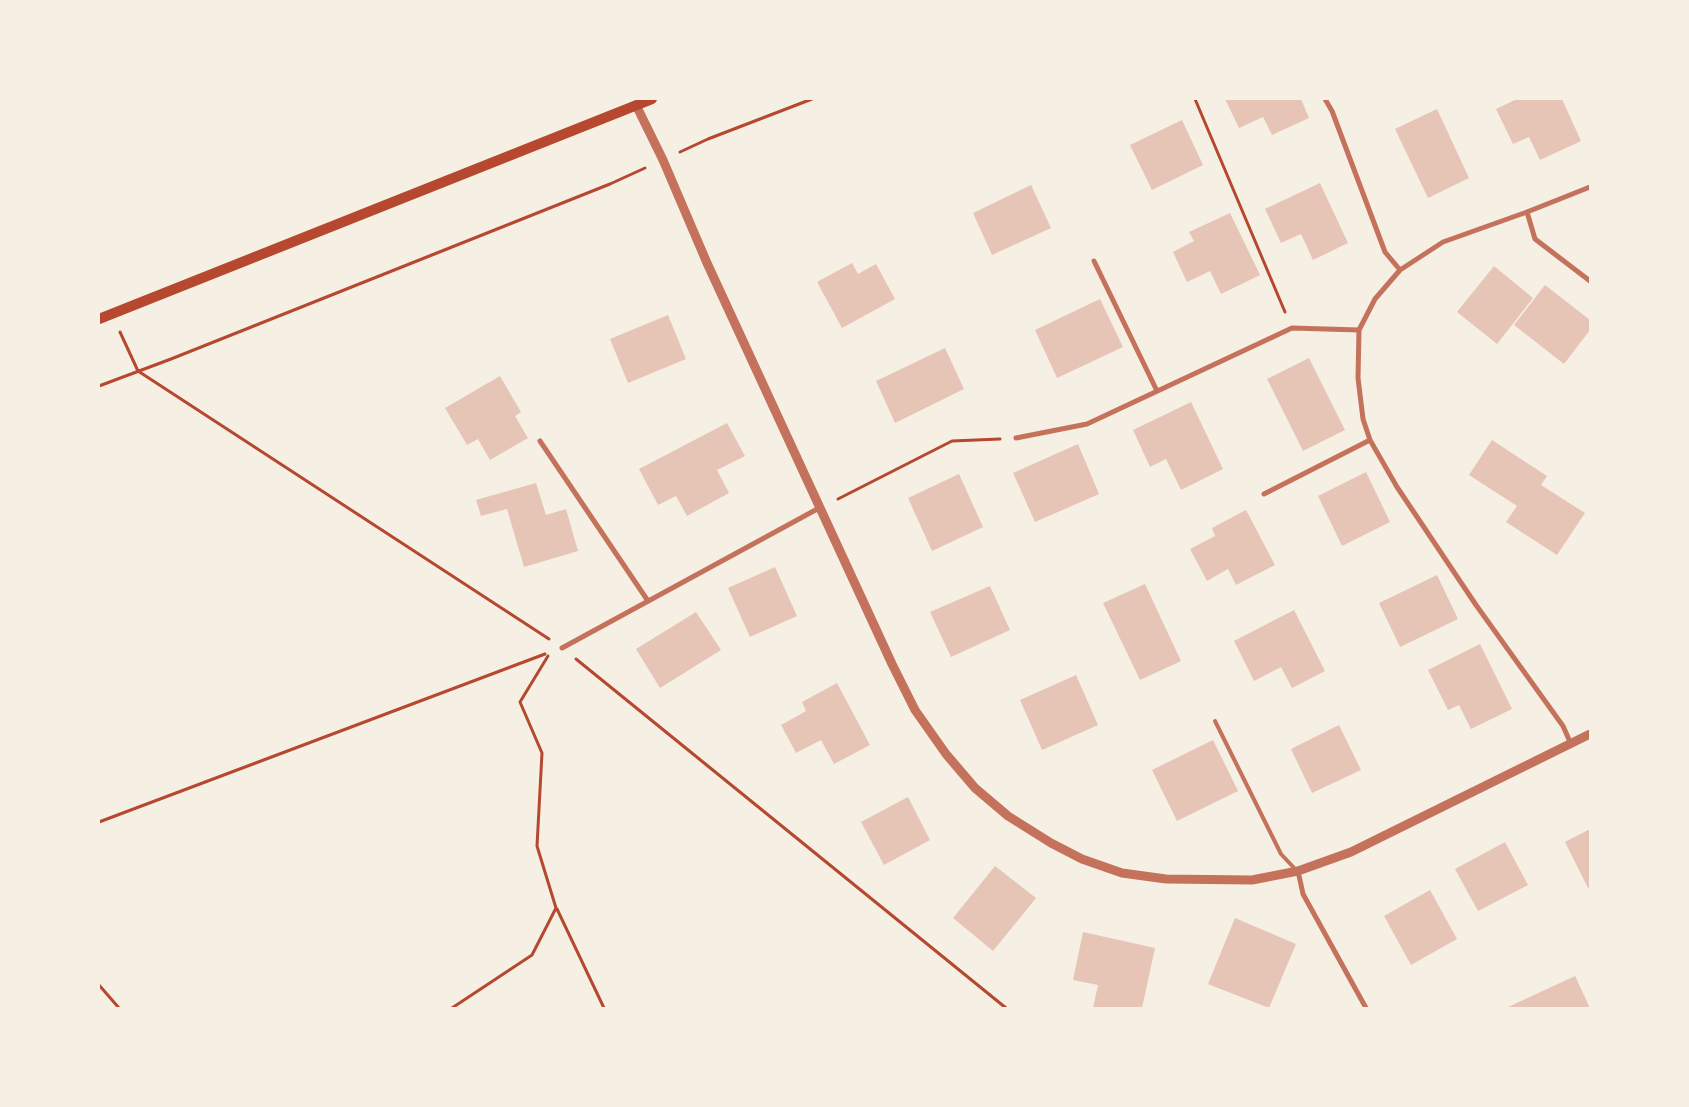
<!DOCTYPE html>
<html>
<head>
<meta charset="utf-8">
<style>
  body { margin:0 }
  #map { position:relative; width:1689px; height:1107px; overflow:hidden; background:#f6efe4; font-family:Inter,sans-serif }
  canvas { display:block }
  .frame { position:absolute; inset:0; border:100px solid #f6efe4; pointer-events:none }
</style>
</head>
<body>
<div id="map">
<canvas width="1689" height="1107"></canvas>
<div class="frame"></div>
</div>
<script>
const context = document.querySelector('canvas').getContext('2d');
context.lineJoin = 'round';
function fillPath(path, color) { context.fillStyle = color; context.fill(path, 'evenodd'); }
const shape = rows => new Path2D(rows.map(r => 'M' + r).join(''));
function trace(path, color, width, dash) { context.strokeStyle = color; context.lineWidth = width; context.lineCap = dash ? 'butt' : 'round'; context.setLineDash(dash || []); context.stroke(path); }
const building = shape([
  [1225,99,1301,99,1309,118,1272,135,1263,117,1239,128],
  [1517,99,1562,99,1581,141,1540,160,1529,137,1513,144,1496,109],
  [1437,109,1469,178,1428,198,1395,129],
  [1182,120,1203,165,1152,190,1130,145],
  [1320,183,1348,243,1313,260,1301,234,1281,243,1265,209],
  [1031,185,1051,228,992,255,973,213],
  [1230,213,1260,275,1221,294,1210,271,1187,282,1173,252,1194,241,1189,232],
  [852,263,858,274,876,264,895,299,842,328,817,282],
  [1494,266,1533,298,1497,344,1457,312],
  [1545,285,1590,320,1590,330,1564,364,1514,325],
  [1100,299,1123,347,1057,378,1035,330],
  [668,315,686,359,628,383,610,339],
  [945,348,964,389,895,423,876,381],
  [1309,358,1345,430,1303,451,1267,379],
  [500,376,521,412,515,416,528,438,490,460,478,439,467,445,445,408],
  [1191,402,1223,469,1181,490,1166,459,1150,467,1133,430],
  [727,423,745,456,717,470,729,493,687,516,676,496,658,505,639,469],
  [1492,440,1547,476,1541,485,1585,513,1557,555,1506,522,1517,506,1469,475],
  [1078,444,1099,494,1035,522,1013,473],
  [1366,472,1390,522,1342,546,1318,496],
  [959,474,983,527,932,551,908,498],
  [536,483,546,515,566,509,578,551,524,567,507,509,481,516,476,500],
  [1246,510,1275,565,1236,585,1228,569,1207,581,1190,549,1215,536,1212,528],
  [775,567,797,616,750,637,728,588],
  [1437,575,1458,619,1400,647,1379,603],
  [1145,584,1181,661,1140,680,1103,603],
  [990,586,1010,630,951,657,930,612],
  [1294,610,1325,671,1292,688,1281,667,1254,681,1234,641],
  [696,612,721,650,660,688,636,649],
  [1480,644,1512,709,1471,729,1459,705,1448,710,1428,670],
  [1076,675,1098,725,1042,750,1020,700],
  [837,683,870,745,834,764,821,740,796,753,781,725,806,711,802,702],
  [1339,725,1361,770,1312,793,1291,749],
  [1213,740,1238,791,1177,821,1152,770],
  [908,797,930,840,884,865,861,822],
  [1590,829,1590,887,1588,888,1565,842],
  [1505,842,1528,885,1478,911,1455,869],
  [995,866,1036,898,993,951,953,918],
  [1430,890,1457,939,1411,965,1384,916],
  [1235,918,1296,944,1269,1008,1208,984],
  [1083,932,1155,948,1142,1008,1093,1008,1098,985,1073,980],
  [1575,976,1590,1008,1506,1008]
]);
const path = shape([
  [1195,99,1285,312],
  [680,152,708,139,812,99],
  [120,332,138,371,549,639],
  [99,386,171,359,610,184,645,168],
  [838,499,952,441,1000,439],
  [576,659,1006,1008],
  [99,822,545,654],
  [557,909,604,1008],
  [99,985,119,1008],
  [452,1008,532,955,556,908,537,846,542,753,520,702,548,656]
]);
const service = shape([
  [1215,721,1281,854,1296,870]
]);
const minor = shape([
  [1325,99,1332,111,1385,252,1400,270],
  [1527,212,1535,239,1590,281],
  [1094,261,1157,391],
  [1016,438,1087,424,1292,328,1359,330],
  [540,441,648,601],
  [1264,494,1370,440],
  [562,648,821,507],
  [1571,744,1563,726,1476,605,1397,487,1370,440,1363,419,1358,378,1359,330,1375,299,1400,270,1443,242,1527,212,1590,187],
  [1298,871,1303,894,1366,1008]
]);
const tertiary = shape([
  [636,105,663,160,707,263,892,664,915,710,946,754,975,788,1008,816,1051,843,1082,859,1122,873,1166,879,1252,880,1298,871,1351,852,1590,734]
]);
const secondary = shape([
  [99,319,652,99]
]);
fillPath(building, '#e6c5b7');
trace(path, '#b5482f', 3);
trace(service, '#c5725c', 4);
trace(minor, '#c5725c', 5);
trace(tertiary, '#c5725c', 9);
trace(secondary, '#b5482f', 10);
</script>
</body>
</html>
